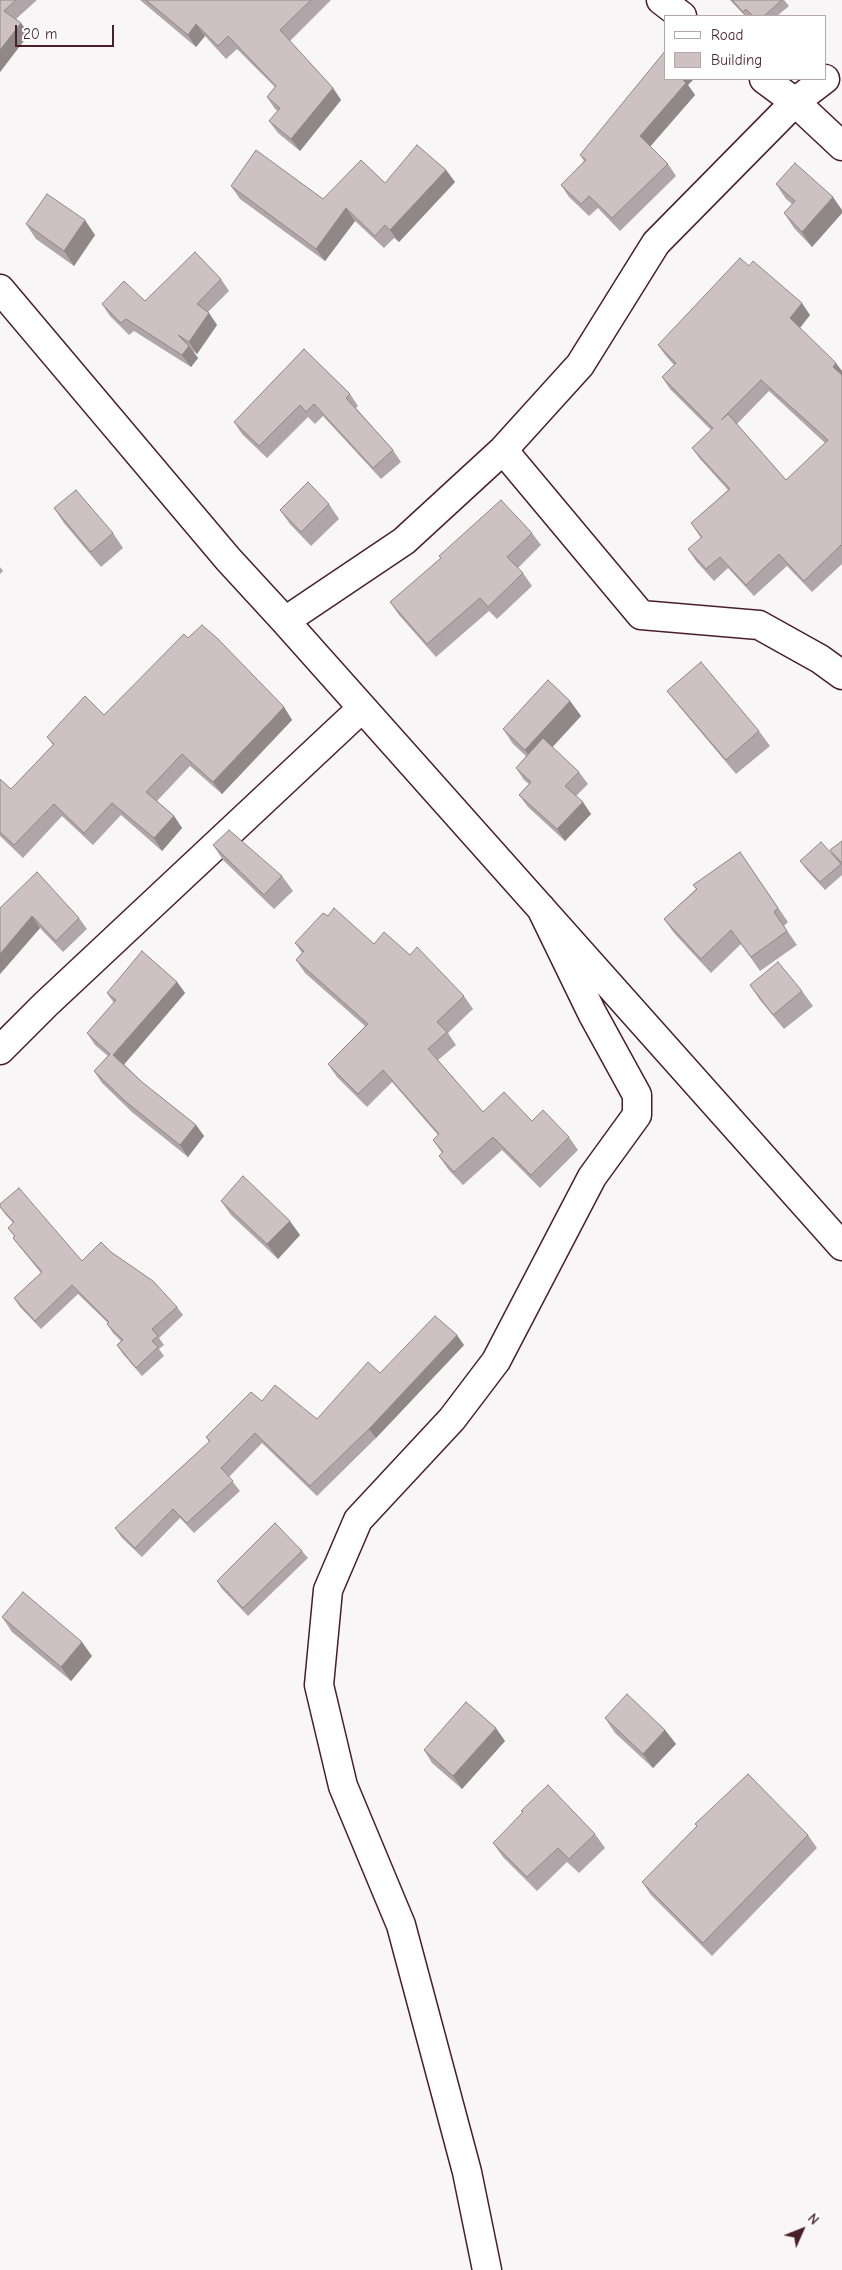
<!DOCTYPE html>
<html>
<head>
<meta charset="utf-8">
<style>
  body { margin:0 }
  #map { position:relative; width:842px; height:2270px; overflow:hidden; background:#f8f6f7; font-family:"Comic Neue",sans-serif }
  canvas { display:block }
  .legend { position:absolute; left:664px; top:15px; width:162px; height:65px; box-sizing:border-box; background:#fff; border:1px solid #b7a5aa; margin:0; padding:6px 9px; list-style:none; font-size:15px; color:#4a1f2b }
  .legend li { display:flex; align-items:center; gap:10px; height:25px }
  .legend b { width:25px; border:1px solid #b7a5aa }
  .north { position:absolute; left:777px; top:2205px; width:50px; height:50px; -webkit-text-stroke:4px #fff; paint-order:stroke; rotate:46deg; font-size:14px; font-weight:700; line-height:20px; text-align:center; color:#4a1f2b }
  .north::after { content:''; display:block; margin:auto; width:18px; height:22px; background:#4a1f2b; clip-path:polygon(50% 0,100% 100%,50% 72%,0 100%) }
  .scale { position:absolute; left:15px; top:25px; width:99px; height:22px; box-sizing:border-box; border:2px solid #4a1f2b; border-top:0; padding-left:6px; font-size:15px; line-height:18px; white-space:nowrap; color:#4a1f2b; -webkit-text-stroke:4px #fff; paint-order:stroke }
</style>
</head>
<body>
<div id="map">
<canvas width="842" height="2270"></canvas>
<ul class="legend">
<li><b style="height:6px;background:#fff"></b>Road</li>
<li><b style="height:14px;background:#cdc1c4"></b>Building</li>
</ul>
<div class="north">N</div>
<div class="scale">20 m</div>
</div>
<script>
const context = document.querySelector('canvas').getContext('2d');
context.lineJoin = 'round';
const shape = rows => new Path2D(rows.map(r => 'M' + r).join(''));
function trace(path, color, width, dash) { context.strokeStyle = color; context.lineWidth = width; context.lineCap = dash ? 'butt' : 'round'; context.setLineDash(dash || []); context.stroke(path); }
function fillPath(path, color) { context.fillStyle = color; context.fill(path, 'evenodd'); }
const street = shape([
  [661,0,682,16],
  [764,79,795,102,842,146],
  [0,289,228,559,285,621,842,1246],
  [503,450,641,615,759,625,820,659,842,675],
  [285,621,404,541,503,450,580,365,656,243,795,102,825,79],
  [0,1050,45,1005,361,709],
  [487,2270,467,2172,401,1925,343,1786,319,1685,328,1590,358,1520,452,1419,496,1361,592,1177,637,1115,637,1095,592,1013,541,908]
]);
const wall = shape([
  [0,0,37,0,16,19,21,23,29,34,0,72],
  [140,0,331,0,290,41,333,88,341,100,300,151,278,133,269,121,278,111,275,109,267,97,275,87,237,49,226,59,205,36,196,47],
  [730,0,784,0,789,6,777,16,745,16],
  [688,85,695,95,650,146,668,164,676,176,620,231,598,208,589,216,569,197,561,185,584,161,580,155],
  [446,170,455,182,399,242,394,238,384,248,355,221,325,261,240,199,231,186,323,199,385,183],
  [776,184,842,210,842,213,812,247,794,228,784,213,792,204,786,199],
  [26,224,95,235,74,266,36,239],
  [749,266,810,315,800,328,842,371,842,564,812,592,787,566,754,596,728,568,714,581,696,561,688,549,701,538,691,523,728,490,700,459,692,448,711,430,670,389,662,377,674,365,666,356,658,345],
  [769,391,825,443,786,480,737,424],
  [221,279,229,291,208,312,217,325,197,354,193,351,198,358,191,367,134,331,129,335,110,316,102,304,145,301],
  [304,349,350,394,358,406,356,408,393,450,401,462,381,479,323,416,315,424,308,417,267,458,242,434,234,422],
  [329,504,339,519,311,546,290,524,280,510],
  [54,508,113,533,123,548,101,567,64,523],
  [532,533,541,545,518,568,523,573,532,586,497,619,489,611,436,657,399,615,390,602,441,558,439,556],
  [0,567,3,571,0,574],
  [188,638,284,707,292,720,222,794,190,766,157,801,174,816,182,828,162,851,121,815,93,845,62,816,23,858,0,836,0,779,11,789,53,745,47,737,104,715],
  [667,691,759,731,770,746,736,774,678,705],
  [570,701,581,716,552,747,579,772,588,784,576,796,591,814,565,841,528,807,519,795,529,784,524,780,516,768,526,756,513,744,503,729],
  [842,841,842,875,825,890,806,869,800,861,838,861,830,850],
  [213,845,282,876,293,891,274,909,223,860],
  [740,852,788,922,784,926,797,945,760,971,741,944,711,973,674,933,664,919,696,889,693,885],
  [0,908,79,918,87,929,63,952,40,928,0,974],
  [328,916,374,944,410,955,464,996,473,1009,448,1033,456,1045,438,1060,483,1112,532,1121,569,1137,578,1150,540,1188,502,1150,463,1185,448,1169,439,1156,442,1153,433,1140,438,1135,392,1082,367,1107,337,1077,328,1064,365,1026,305,973,296,960,302,953,295,943],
  [177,982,185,993,124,1064,142,1082,196,1125,204,1136,188,1157,133,1113,102,1083,94,1071,108,1056,95,1045,87,1033,114,1003,107,993],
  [750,985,802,991,813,1006,784,1029,760,1000],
  [221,1201,300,1235,278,1259,231,1215],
  [0,1207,82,1261,111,1252,177,1307,183,1315,159,1338,164,1345,159,1349,164,1356,142,1376,123,1354,117,1345,121,1341,113,1333,107,1324,108,1323,78,1294,41,1329,20,1307,14,1298,41,1273,19,1246,13,1238,14,1236,8,1228,13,1223,5,1214],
  [464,1345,376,1438,317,1496,262,1443,229,1477,240,1491,194,1533,180,1518,142,1557,122,1538,115,1528,209,1442,206,1437,262,1401,317,1419,380,1373],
  [302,1551,308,1558,248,1616,222,1589,217,1581],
  [2,1617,92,1656,71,1681,12,1632],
  [605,1718,665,1730,676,1744,653,1768,615,1733],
  [505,1741,462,1789,432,1763,424,1750],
  [695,1824,808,1835,817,1848,712,1956,651,1895,642,1882,697,1827],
  [595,1834,605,1848,579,1873,567,1862,537,1891,503,1857,493,1843]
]);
const shadedWall = shape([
  [21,23,29,34,0,72,0,50],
  [196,24,205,36,196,47,188,35],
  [680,79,694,79,688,85,695,95,649,148,640,136],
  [333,88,341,100,300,151,291,139],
  [446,170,455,182,399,242,390,230],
  [833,197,842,210,842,213,812,247,802,232],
  [346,208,355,221,325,261,316,249],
  [85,220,95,235,74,266,64,251],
  [802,303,810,315,798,330,790,318],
  [209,313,217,325,197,354,189,342],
  [189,346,198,358,191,367,182,355],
  [836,363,842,371,842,377,833,367],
  [570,701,581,716,536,765,525,750],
  [284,707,292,720,222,794,213,782],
  [583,802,591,814,565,841,557,829],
  [174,816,182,828,162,851,154,838],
  [32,916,40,928,0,974,0,954],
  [177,982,185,993,122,1067,113,1055],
  [196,1125,204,1136,188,1157,180,1145],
  [290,1221,300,1235,278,1259,267,1244],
  [457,1335,464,1345,376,1438,369,1429],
  [82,1642,92,1656,71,1681,61,1667],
  [496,1728,505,1741,462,1789,453,1776],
  [665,1730,676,1744,653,1768,643,1754]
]);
const building = shape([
  [0,0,16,0,4,11,21,23,0,50,0,0],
  [146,0,311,0,280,30,333,88,291,139,269,121,280,108,267,97,276,86,228,36,218,46,196,24,188,35,146,0],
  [732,0,782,0,764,16,753,16,746,9,743,12,732,0],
  [666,50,666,79,682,79,686,83,640,136,668,164,612,218,589,196,581,204,561,185,586,160,580,155,666,50],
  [417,145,446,170,390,230,385,225,375,236,346,208,316,249,231,186,256,150,323,199,361,160,385,183,417,145],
  [795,163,833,197,802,232,784,213,795,201,776,184,795,163],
  [47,194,85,220,64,251,26,224,47,194],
  [195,252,221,279,197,304,209,313,189,342,178,335,189,346,182,355,126,319,121,323,102,304,124,281,145,301,195,252],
  [740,258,749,266,753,261,802,303,790,318,836,363,833,367,842,375,842,546,841,545,804,581,779,554,746,585,720,557,706,569,688,549,702,537,691,523,730,489,692,448,713,428,662,377,676,363,658,345,740,258],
  [761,380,828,440,786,480,728,414,721,420,761,380],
  [304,349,350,394,346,398,393,450,373,468,314,404,306,412,300,405,259,446,234,422,304,349],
  [308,482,329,504,301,532,280,510,308,482],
  [76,490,113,533,91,552,54,508,76,490],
  [501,500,532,533,507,557,523,573,488,607,480,598,427,644,390,602,441,558,439,556,501,500],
  [202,625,218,639,284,707,213,782,182,754,146,792,174,816,154,838,112,803,84,833,54,804,14,845,0,832,0,779,11,789,54,744,47,737,85,696,104,715,184,634,188,638,202,625],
  [701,662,759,731,726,760,667,691,701,662],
  [548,680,570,701,525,750,503,729,548,680],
  [543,738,579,772,565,786,583,802,557,829,519,795,531,782,516,768,543,738],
  [229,830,282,876,264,895,213,845,229,830],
  [842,841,842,863,830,850,842,841],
  [821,842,841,864,820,882,800,861,821,842],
  [740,852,778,908,774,912,787,931,751,957,731,930,701,959,664,919,697,889,693,885,740,852],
  [37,872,79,918,56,941,32,916,0,954,0,908,37,872],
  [334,908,374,944,384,932,410,955,417,947,464,996,437,1022,447,1032,428,1049,483,1112,504,1092,532,1121,543,1110,569,1137,531,1175,493,1137,454,1172,439,1156,443,1152,433,1140,439,1134,383,1070,358,1094,328,1064,368,1024,296,960,304,951,295,943,323,913,328,916,334,908],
  [142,951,177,982,113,1055,142,1082,196,1125,180,1145,125,1101,94,1071,110,1054,87,1033,116,1000,107,993,142,951],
  [778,962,802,991,773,1015,750,985,778,962],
  [243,1176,290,1221,267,1244,221,1201,243,1176],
  [19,1188,82,1261,101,1242,111,1252,153,1281,177,1307,152,1329,158,1336,152,1341,158,1347,136,1368,117,1345,123,1340,107,1324,109,1322,72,1285,35,1321,14,1298,42,1272,13,1238,15,1236,8,1228,14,1222,0,1207,0,1204,19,1188],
  [435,1316,457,1335,369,1429,310,1486,255,1433,221,1468,233,1481,187,1523,173,1509,135,1548,115,1528,210,1441,206,1437,251,1392,262,1401,275,1385,317,1419,368,1362,380,1373,435,1316],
  [275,1523,302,1551,243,1608,217,1581,275,1523],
  [23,1592,82,1642,61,1667,2,1617,23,1592],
  [627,1694,665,1730,643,1754,605,1718,627,1694],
  [466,1702,496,1728,453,1776,424,1750,466,1702],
  [748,1774,808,1835,703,1943,642,1882,697,1826,695,1824,748,1774],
  [548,1785,595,1834,569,1859,558,1848,527,1877,493,1843,523,1812,521,1811,548,1785]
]);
trace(street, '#4a1f2b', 31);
trace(street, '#fff', 28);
fillPath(wall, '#b0a6a9');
fillPath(shadedWall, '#908789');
fillPath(building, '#cdc1c4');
trace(building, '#908789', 1);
</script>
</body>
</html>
